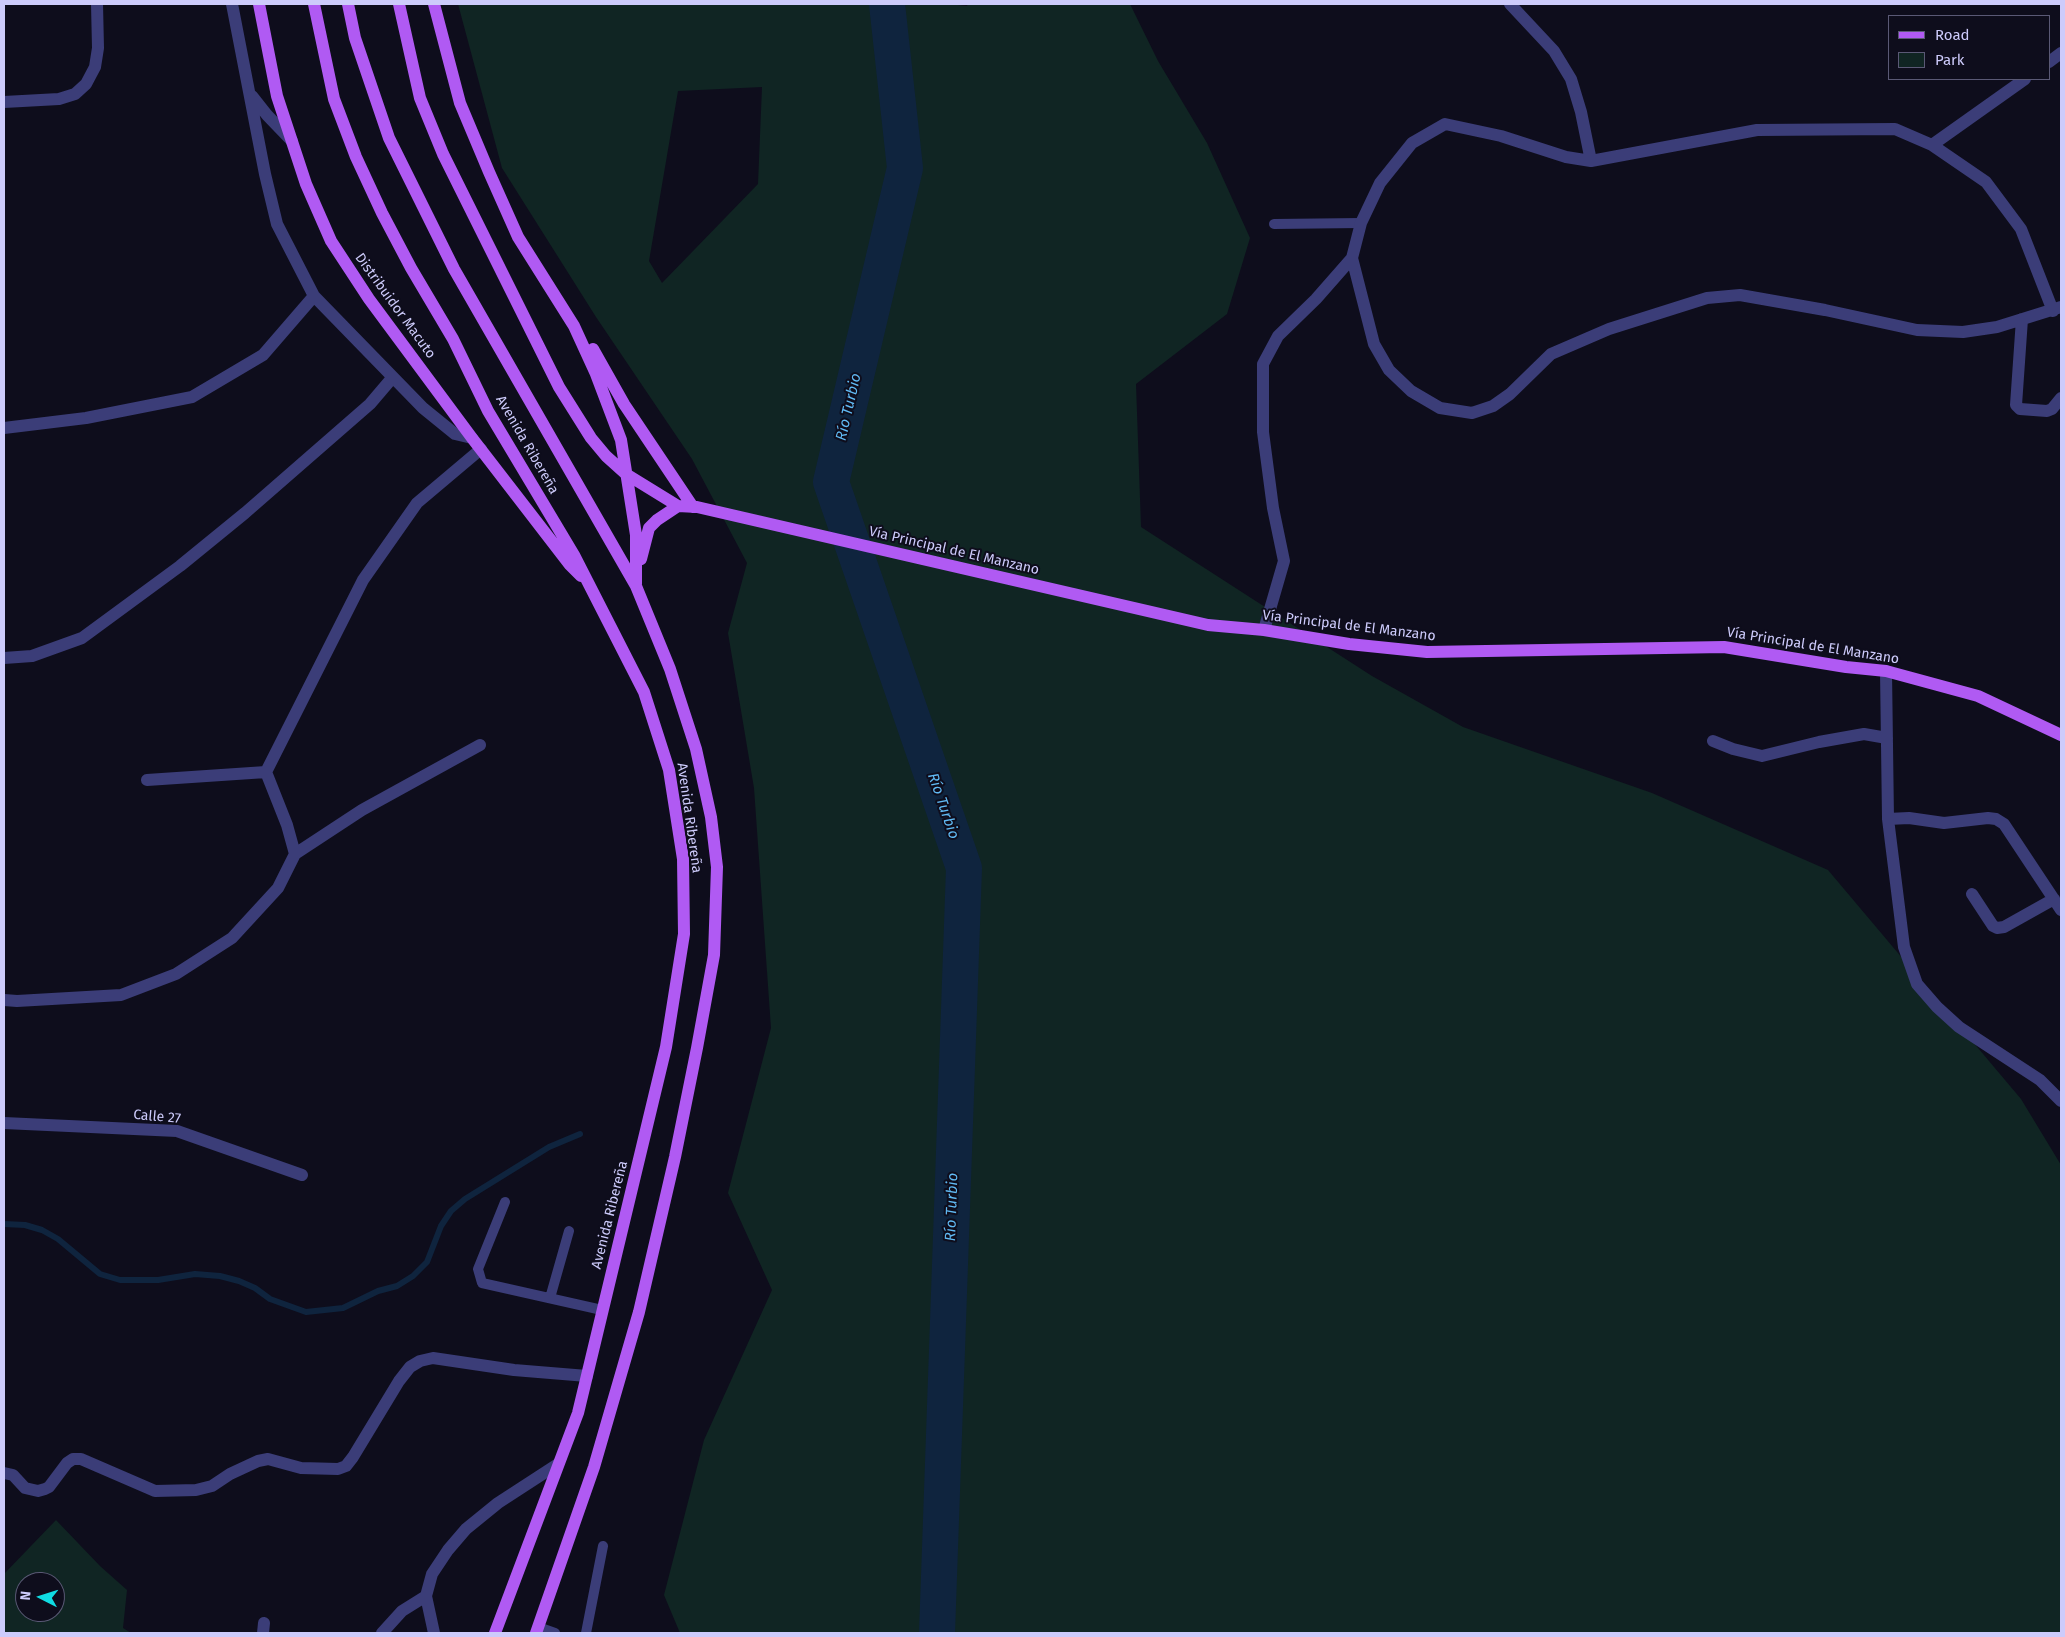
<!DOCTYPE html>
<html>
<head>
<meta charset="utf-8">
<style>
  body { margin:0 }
  #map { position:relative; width:2065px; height:1637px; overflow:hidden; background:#0e0d1c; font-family:"Fira Sans",sans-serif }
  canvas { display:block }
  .frame { position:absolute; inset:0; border:5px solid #cdcbfb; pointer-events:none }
  .legend { position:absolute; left:1888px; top:15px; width:162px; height:65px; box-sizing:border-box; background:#0e0d1c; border:1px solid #5a5975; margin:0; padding:6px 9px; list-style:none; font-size:15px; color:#cdcbfb }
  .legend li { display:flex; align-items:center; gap:10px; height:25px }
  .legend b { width:25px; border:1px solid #5a5975 }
  .north { position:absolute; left:15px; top:1572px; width:50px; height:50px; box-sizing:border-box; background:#0e0d1c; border:1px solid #5a5975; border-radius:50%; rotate:275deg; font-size:14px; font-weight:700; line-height:20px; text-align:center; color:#cdcbfb }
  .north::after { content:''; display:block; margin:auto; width:18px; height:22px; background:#10dce3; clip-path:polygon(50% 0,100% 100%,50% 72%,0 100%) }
</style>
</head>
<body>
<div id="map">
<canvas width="2065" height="1637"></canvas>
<div class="frame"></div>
<ul class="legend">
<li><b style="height:6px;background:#b05af3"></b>Road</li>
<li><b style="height:14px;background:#102523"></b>Park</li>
</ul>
<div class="north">N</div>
</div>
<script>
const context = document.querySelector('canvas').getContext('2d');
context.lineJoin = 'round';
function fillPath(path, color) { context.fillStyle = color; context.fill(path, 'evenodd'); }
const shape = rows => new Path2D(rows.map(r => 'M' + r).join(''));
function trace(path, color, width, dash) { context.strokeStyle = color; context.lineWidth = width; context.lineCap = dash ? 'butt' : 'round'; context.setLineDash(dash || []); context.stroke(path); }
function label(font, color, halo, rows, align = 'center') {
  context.font = font + ' "Fira Sans",sans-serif'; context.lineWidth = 4; context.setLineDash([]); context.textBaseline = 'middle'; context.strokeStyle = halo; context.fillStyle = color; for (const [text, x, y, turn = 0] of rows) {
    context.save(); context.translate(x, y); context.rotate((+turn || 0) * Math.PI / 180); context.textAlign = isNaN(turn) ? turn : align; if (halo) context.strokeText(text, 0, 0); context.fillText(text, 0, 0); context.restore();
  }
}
const green = shape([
  [458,4,948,4,967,6,968,4,1130,4,1158,61,1207,143,1250,238,1227,314,1136,384,1141,527,1372,676,1463,727,1652,793,1828,870,2021,1099,2061,1165,2061,1633,680,1633,664,1595,704,1440,772,1290,728,1193,771,1028,754,788,728,633,747,563,692,459,596,317,502,168],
  [762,87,758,184,662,283,649,261,678,91],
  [56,1520,100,1566,127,1590,123,1628,131,1633,4,1633,4,1574],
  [25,1582,55,1582,55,1612,25,1612]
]);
const stream = shape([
  [4,1224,25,1225,42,1230,58,1239,100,1274,120,1280,158,1280,195,1274,220,1276,239,1281,255,1288,270,1299,306,1312,343,1308,378,1291,397,1286,413,1276,427,1262,441,1226,451,1211,465,1199,549,1147,580,1134]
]);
const river = shape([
  [887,4,905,168,831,482,964,868,937,1633]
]);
const lane = shape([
  [1274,224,1361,223],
  [505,1202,478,1269,482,1283,602,1310],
  [550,1298,569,1231],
  [538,1627,555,1633],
  [586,1633,603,1546]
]);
const street = shape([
  [232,4,265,174,277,224,314,296,423,408,455,434,472,438],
  [1510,4,1554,51,1571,79,1581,112,1591,161],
  [2049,62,2061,53],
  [252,96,267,115,292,141],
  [4,102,59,99,75,94,86,84,95,67,98,48,97,4],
  [1932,145,2025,79],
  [1352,258,1374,344,1389,370,1411,391,1440,408,1472,413,1493,406,1510,394,1551,354,1609,329,1707,298,1740,295,1825,310,1917,330,1963,332,1997,327,2061,307],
  [2022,319,2016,405,2020,409,2047,411,2052,409,2061,398],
  [4,428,86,418,192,397,263,355,314,296],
  [1264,630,1284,561,1273,508,1263,432,1263,364,1278,336,1316,299,1352,258,1361,223,1380,183,1412,143,1445,124,1501,136,1566,157,1591,161,1757,130,1895,129,1932,145,1986,182,2021,229,2053,311],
  [4,658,32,656,82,638,180,566,245,513,370,404,393,377],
  [1886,671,1888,819,1904,947,1917,984,1937,1007,1959,1027,2040,1080,2061,1101],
  [1713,741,1733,749,1762,756,1819,742,1864,734,1887,738],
  [147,780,266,772],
  [1888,819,1909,818,1944,823,1988,818,1996,819,2004,824,2061,910],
  [295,854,362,810,480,745],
  [1972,894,1993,926,1997,928,2004,927,2054,899],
  [4,1000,17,1001,121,995,176,974,232,938,278,888,295,854,287,825,266,772,363,580,417,503,481,449],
  [4,1123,177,1131,302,1175],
  [4,1473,13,1475,25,1488,38,1491,45,1489,49,1487,67,1463,73,1459,81,1459,155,1491,196,1490,212,1486,230,1474,258,1461,268,1459,301,1468,338,1469,346,1466,353,1457,399,1381,410,1367,420,1361,433,1358,514,1370,587,1376],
  [263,1633,264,1623],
  [382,1633,402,1611,426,1596],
  [434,1633,426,1596,432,1574,448,1550,466,1529,498,1503,558,1464]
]);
const primary = shape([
  [259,4,277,96,306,184,331,241,369,299,472,438,570,565,581,576],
  [314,4,334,99,356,157,382,213,411,268,453,339,488,411,574,555,644,692,669,770,683,859,684,934,666,1047,578,1413,495,1633],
  [348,4,355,38,389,138,454,269,636,586,670,669,696,749,711,817,717,867,714,955,697,1048,675,1157,639,1312,594,1467,536,1633],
  [399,4,420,98,443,154,559,387,591,438,606,456,626,474,678,506,697,507,1208,625,1264,630,1349,644,1427,652,1724,647,1846,667,1886,671,1978,696,2061,735],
  [434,4,460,103,489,172,518,237,574,326,596,374,621,440,636,535,636,584],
  [593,349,624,404,693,507],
  [641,559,649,528,657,520,678,506]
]);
const streetNames = [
  ["Distribuidor Macuto",395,306,54],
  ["Avenida Ribereña",527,445,60],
  ["Vía Principal de El Manzano",954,551,13],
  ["Vía Principal de El Manzano",1349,626,7],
  ["Vía Principal de El Manzano",1813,646,9],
  ["Avenida Ribereña",689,818,82],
  ["Calle 27",157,1117,5],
  ["Avenida Ribereña",610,1215,-76]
];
const waterNames = [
  ["Río Turbio",849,407,-77],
  ["Río Turbio",943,806,71],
  ["Río Turbio",952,1207,-88]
];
fillPath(green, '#102523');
trace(stream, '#0f243e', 6);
trace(river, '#0f243e', 36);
trace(lane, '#3b3d78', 10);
trace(street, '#3b3d78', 12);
trace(primary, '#b05af3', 12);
label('14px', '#cdcbfb', '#0e0d1c', streetNames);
label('italic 15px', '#61baf4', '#0e0d1c', waterNames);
</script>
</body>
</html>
